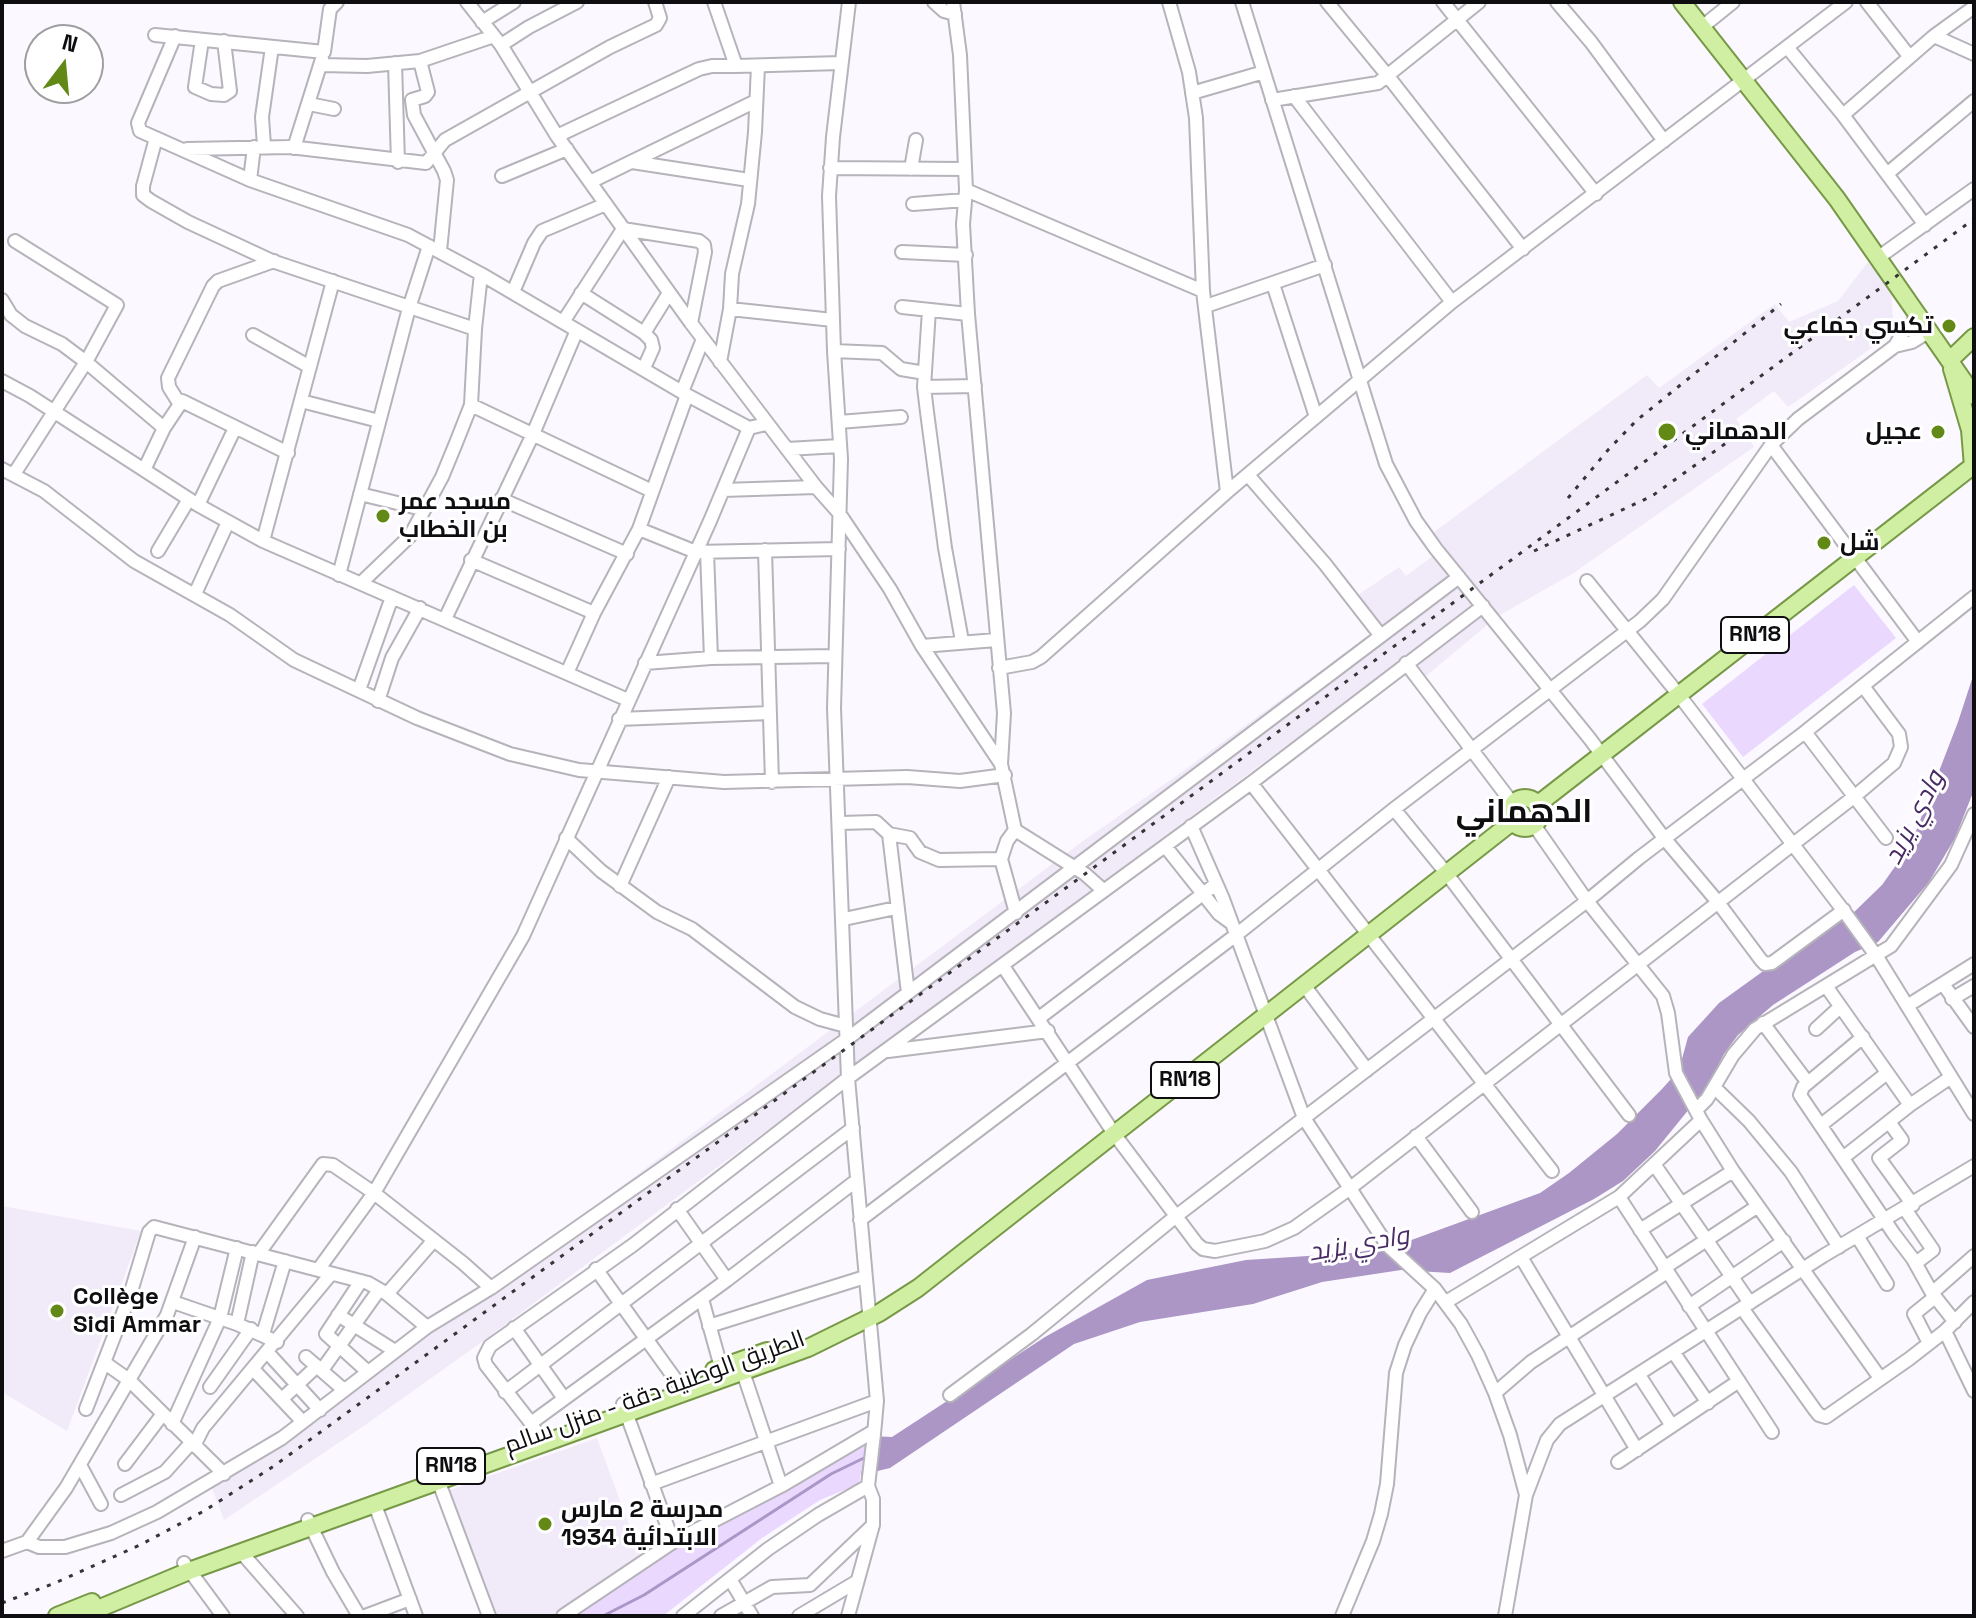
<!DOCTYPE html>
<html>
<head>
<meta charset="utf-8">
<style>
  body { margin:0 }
  #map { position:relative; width:1976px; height:1618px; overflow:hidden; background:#fbf8ff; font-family:"Space Grotesk",sans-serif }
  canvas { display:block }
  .frame { position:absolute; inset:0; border:4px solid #0e0d10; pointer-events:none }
  .north { position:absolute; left:24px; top:24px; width:80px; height:80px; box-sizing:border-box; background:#fff; border:2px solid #9f9e9f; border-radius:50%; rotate:16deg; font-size:22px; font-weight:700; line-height:32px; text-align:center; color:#0e0d10 }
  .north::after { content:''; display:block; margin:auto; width:28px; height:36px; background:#628915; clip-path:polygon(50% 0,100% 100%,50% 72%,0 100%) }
</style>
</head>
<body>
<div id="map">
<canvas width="1976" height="1618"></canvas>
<div class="frame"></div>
<div class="north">N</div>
</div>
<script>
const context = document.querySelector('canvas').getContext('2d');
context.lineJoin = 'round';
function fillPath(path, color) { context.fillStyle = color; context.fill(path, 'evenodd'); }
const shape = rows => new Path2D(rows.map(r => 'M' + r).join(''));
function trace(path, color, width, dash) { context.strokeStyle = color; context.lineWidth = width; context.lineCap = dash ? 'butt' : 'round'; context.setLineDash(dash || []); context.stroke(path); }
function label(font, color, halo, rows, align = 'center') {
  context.font = font + ' "Space Grotesk",Cairo,sans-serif'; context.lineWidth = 6; context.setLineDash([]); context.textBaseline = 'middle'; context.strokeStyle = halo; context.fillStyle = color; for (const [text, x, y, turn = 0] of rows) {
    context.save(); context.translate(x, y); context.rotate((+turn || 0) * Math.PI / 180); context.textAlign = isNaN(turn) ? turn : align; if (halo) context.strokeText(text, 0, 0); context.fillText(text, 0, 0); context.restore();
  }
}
const built = shape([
  [1868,262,1891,291,1894,332,1788,407,1774,391,1736,419,1754,447,1572,574,1498,616,1414,686,1395,665,472,1349,368,1423,224,1520,211,1485,284,1439,1083,841,1179,774,1372,633,1348,602,1399,567,1406,576,1445,547,1434,532,1647,375,1659,388,1775,304,1789,322,1838,301],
  [2,1206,141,1231,67,1431,2,1392],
  [597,1438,641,1558,552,1616,496,1616,450,1490]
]);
const green = shape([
  [1854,585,1896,638,1743,757,1702,704],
  [866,1445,859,1484,820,1500,762,1538,663,1616,569,1616,654,1557]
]);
const water = shape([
  [1974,673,1974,790,1955,838,1929,882,1878,942,1855,952,1773,1005,1738,1035,1724,1054,1707,1087,1655,1151,1623,1181,1594,1199,1450,1273,1401,1270,1322,1282,1253,1304,1140,1322,1074,1344,890,1468,861,1475,866,1445,871,1436,892,1437,1045,1337,1147,1280,1246,1260,1354,1253,1395,1246,1540,1193,1569,1173,1617,1134,1662,1089,1679,1070,1688,1037,1719,1003,1787,954,1851,915,1882,885,1911,844,1958,722]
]);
const stream = shape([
  [603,1616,644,1595,831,1474,866,1457]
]);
const minor = shape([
  [467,2,501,45,557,136,691,323,816,487,839,513,890,589,922,646,1001,764],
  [714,2,736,66,841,63],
  [934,2,944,11,955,14],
  [953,2,960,55,966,190,963,224,968,314,1004,713,1001,764,1015,830,1085,874,1103,890],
  [1169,2,1189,72,1196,118,1203,291,1227,492],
  [1242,2,1386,464,1416,521,1436,549,1590,739,1664,838,1717,901,1761,960,1765,964,1772,963,1844,910],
  [1327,2,1387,75,1523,249],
  [1443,2,1596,194],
  [1557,2,1591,42,1664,141],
  [1867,2,1909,56],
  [482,22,514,2],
  [1702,27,1733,2],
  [155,35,324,52,330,9,337,2],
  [175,36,138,123,140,131,250,180,408,235,481,274,687,395,749,428],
  [1934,36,1974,54],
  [202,40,195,87,211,94,224,95,230,91,224,41],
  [501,45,529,27,577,2],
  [1787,47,1843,115,1925,225],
  [420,61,428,92,425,96,412,100,414,115,444,171,447,180,440,251],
  [395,63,398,162],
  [321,65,367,66,420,61,494,36],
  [1192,93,1264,72],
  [1294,96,1452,302],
  [1272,100,1378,83,1479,2],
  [309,104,334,109],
  [1843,115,1934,36,1974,7],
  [557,136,699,69,712,66,736,66],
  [156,138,143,186,143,195,151,201,188,222,272,261,475,329],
  [264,146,262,117,272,47],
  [294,148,322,59],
  [187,149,290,147,426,163,445,140,610,47,656,25,660,18,655,2],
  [632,162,749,180],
  [830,168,965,169],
  [911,169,916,140],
  [1888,173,1974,101],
  [502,176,567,149],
  [250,180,254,147],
  [590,182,756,101],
  [966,190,1203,291],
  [913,204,965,200],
  [902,252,966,255],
  [1879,257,1974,189],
  [1273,284,1316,417],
  [513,292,534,243,542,231,606,204],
  [581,293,644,333],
  [2,300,11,315,25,326,62,344,86,362,164,428],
  [1206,306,1325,265],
  [902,307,968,314],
  [730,309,833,320],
  [929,310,924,387,927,412,945,548,962,641],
  [563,322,623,229,699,241,704,245,705,252,691,323],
  [253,335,310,367],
  [1895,346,1912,342,1930,331],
  [834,351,882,353,901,369,925,373],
  [720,362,730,309,732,274,748,204,755,132,758,66],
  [644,368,653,348,651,340,644,333,669,293],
  [2,381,30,396,198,505,263,541,628,700],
  [924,387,975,386],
  [682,392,703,339],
  [301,401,379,421],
  [179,403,169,387,168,378,213,286,218,281,274,261],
  [471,405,652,491],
  [839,422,901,417],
  [1771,445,1918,642],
  [787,449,840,446],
  [2,469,44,491,134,561,230,615,294,660,417,718,510,754,579,770,724,782,907,777,960,781,1005,775],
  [144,470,164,428,182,401,288,453],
  [14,474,86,362,117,305,15,241],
  [1248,475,1325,564,1381,636],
  [723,490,816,487],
  [360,494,422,509],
  [501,499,627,554],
  [198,505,235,428],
  [639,529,696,552,839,549],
  [263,541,333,281],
  [765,550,772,782],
  [158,551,189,499],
  [707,552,711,658],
  [471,560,594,613],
  [339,575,409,308,429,246],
  [1587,581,1679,695,1846,914,1877,957,1974,1114],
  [361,583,410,536,442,477,456,443,471,405,475,329,481,274],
  [195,594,228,522],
  [445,619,533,434,577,330],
  [922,646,996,640],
  [645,663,711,658,835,656],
  [1406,663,1513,804],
  [999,668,1032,662,1041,657,1227,492,1452,302,1846,2],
  [567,673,594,613,639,529,687,395],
  [359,690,392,597],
  [378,701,392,658,420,608],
  [619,719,770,713],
  [1805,732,1886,838],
  [1251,783,1552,1171],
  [1394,809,1447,874,1629,1115],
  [840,823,876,822,889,834,910,838,920,852,939,860,1001,859],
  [1534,825,1587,901,1663,996,1668,1013,1676,1073,1701,1120,1733,1171,1880,1378],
  [1191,826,1223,899,1304,1118,1387,1245,1435,1289,1461,1324,1478,1355,1495,1393,1510,1435,1526,1495],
  [1015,830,1007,841,1001,859,1016,913],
  [889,834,908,993],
  [566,838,601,871,657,912,692,929,795,1007,820,1019,846,1026],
  [1165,846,1219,914,1230,922],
  [620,886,669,777],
  [844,919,896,908],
  [1003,966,1115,1135,1197,1244,1203,1249,1215,1251,1265,1241,1294,1228,1349,1189,1855,796,1894,763,1901,747,1899,734,1863,686],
  [1943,984,1974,1027],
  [1304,985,1367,1070],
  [1826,986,1910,1105],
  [1952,999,1974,986],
  [1907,1006,1974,964],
  [1039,1018,1216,884],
  [1763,1023,1808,1083],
  [1816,1029,1840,1007],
  [1863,1037,1803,1087,1800,1095,1894,1234,1913,1259,1932,1293,1955,1322],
  [888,1051,1048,1031],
  [1714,1087,1749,1121,1791,1172,1839,1247],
  [1696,1110,1707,1099,1733,1055,1755,1029,1891,946,1951,865,1974,814],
  [1701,1120,1619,1197,1772,1432],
  [1889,1122,1902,1140,1879,1158,1913,1205],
  [1821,1125,1887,1073],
  [1416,1136,1472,1212],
  [1844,1157,1910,1105,1951,1077],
  [1654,1164,1750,1303],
  [677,1209,727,1280],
  [1905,1209,1933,1250,1916,1263],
  [860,1220,1236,935,1394,809,1640,621,1663,599,1771,445,1798,419,1895,346,1903,332,1920,315],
  [1640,1230,1733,1171],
  [1857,1236,1887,1284],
  [259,1253,323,1164,333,1165,374,1193,523,936,710,521,749,428,766,424],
  [1521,1257,1637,1450],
  [1664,1268,1758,1206],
  [596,1269,678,1383],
  [318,1270,374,1193,463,1263,491,1288],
  [361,1281,326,1334,368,1372],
  [1932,1293,1974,1256],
  [387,1294,434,1240],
  [702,1299,721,1367],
  [173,1302,237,1324,277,1342],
  [1446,1302,1619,1197],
  [1689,1306,1784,1241],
  [1742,1308,1815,1410,1819,1415,1826,1417,1909,1359,1945,1331,1974,1302],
  [338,1315,395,1351],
  [237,1324,253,1252],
  [709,1326,865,1277],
  [514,1328,563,1397],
  [1945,1331,1974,1391],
  [263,1334,285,1261],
  [1929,1343,1914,1314,1935,1297],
  [268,1353,320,1410],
  [1674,1353,1708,1403],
  [306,1357,344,1390],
  [105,1363,129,1380,224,1474],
  [740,1363,781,1486],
  [253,1369,303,1422],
  [322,1370,379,1290],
  [1639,1375,1672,1426],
  [210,1387,251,1329],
  [505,1392,853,1128],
  [1495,1393,1531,1362,1667,1272],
  [950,1395,1032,1334,1175,1217,1587,901,1639,858,1805,732,1974,597],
  [283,1398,317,1366],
  [623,1404,673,1542],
  [86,1409,130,1295,149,1232,154,1227,368,1283,387,1294,427,1327],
  [531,1423,727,1280,857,1180],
  [172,1424,220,1318,237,1248],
  [543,1444,531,1423,486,1365,484,1358,490,1346,633,1245,848,1078,1251,783,1483,606],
  [194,1446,203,1428,331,1274],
  [1618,1462,1739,1381],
  [125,1464,162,1415],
  [80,1465,101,1504],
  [435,1472,489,1616],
  [651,1484,877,1401],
  [121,1495,165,1472,191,1443],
  [375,1505,416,1616],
  [308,1520,333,1572,359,1616],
  [27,1542,39,1547,65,1547,111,1533,157,1512,282,1438,427,1327,491,1288,847,1039,1459,577],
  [2,1551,27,1542,66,1488,167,1315,195,1237],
  [241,1552,297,1616],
  [184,1563,223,1616],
  [730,1579,752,1616],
  [365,1616,410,1599],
  [563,1616,673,1542,781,1486,874,1431],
  [683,1616,768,1549,818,1515,868,1486,874,1434,877,1401,848,1078,834,708,841,459,834,351,829,196,833,137,849,2],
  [721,1616,772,1587,810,1585,873,1525],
  [799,1616,856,1582],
  [848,1616,873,1525,873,1499,868,1486],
  [1342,1616,1373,1541,1381,1514,1387,1484,1396,1373,1405,1345,1420,1313,1435,1289],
  [1505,1616,1526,1495,1547,1440,1560,1424,1823,1256,1974,1166]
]);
const major = shape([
  [1682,2,1837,199,1974,396],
  [1950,360,1974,337],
  [1952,369,1970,430,1973,466],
  '1510 813a15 15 0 1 1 30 0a15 15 0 1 1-30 0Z',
  [1537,805,1974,465],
  [714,1370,767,1351],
  [57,1616,92,1602],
  [81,1616,189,1571,808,1348,879,1313,918,1288,1512,822]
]);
const rail = shape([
  [1568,498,1608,450,1637,420,1781,304],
  [1534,551,1652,496,1743,431],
  [2,1603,55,1583,140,1545,204,1511,274,1466,1085,874,1974,219]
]);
const markers = [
  [1949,326,8,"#628915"],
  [1667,432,10,"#628915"],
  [1938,432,8,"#628915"],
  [383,516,8,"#628915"],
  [1824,543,8,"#628915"],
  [57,1311,8,"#628915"],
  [545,1524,8,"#628915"]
];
const shields = [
  [1755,635,68],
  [1185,1080,68],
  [451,1466,68]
];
const shieldNames = [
  ["RN18",1755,635],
  ["RN18",1185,1080],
  ["RN18",451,1466]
];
const poiNames = [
  ["تكسي جماعي",1933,326,"right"],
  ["الدهماني",1685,432],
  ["عجيل",1922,432,"right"],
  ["مسجد عمر",399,502],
  ["بن الخطاب",399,530],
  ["شل",1840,543],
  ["Collège",73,1297],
  ["Sidi Ammar",73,1325],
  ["مدرسة 2 مارس",561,1510],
  ["1934 الابتدائية",561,1538]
];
const streetNames = [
  ["الطريق الوطنية دقة - منزل سالم",655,1393,-20]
];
const waterNames = [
  ["وادي يزيد",1915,818,-63],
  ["وادي يزيد",1359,1245,-10]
];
const districtNames = [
  ["الدهماني",1524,813]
];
fillPath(built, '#f1eaf9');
fillPath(green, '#ead8ff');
fillPath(water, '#ab96c5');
trace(stream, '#ab96c5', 3);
trace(minor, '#b6b3ba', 16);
trace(major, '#779947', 20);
trace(minor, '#fff', 12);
trace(major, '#d0efa2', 16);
trace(rail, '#353437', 3, [4, 8]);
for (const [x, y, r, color] of markers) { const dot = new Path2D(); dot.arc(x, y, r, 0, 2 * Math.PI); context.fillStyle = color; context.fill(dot); trace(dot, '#fff', 3); }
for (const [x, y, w] of shields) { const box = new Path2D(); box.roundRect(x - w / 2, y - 18, w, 36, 6); context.fillStyle = '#fff'; context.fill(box); trace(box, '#0e0d10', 2); }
label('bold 22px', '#0e0d10', null, shieldNames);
label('bold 24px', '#0e0d10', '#fff', poiNames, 'left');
label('24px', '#0e0d10', '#fff', streetNames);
label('italic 26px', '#492b65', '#fff', waterNames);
label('bold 32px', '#0e0d10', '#fff', districtNames);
</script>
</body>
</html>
